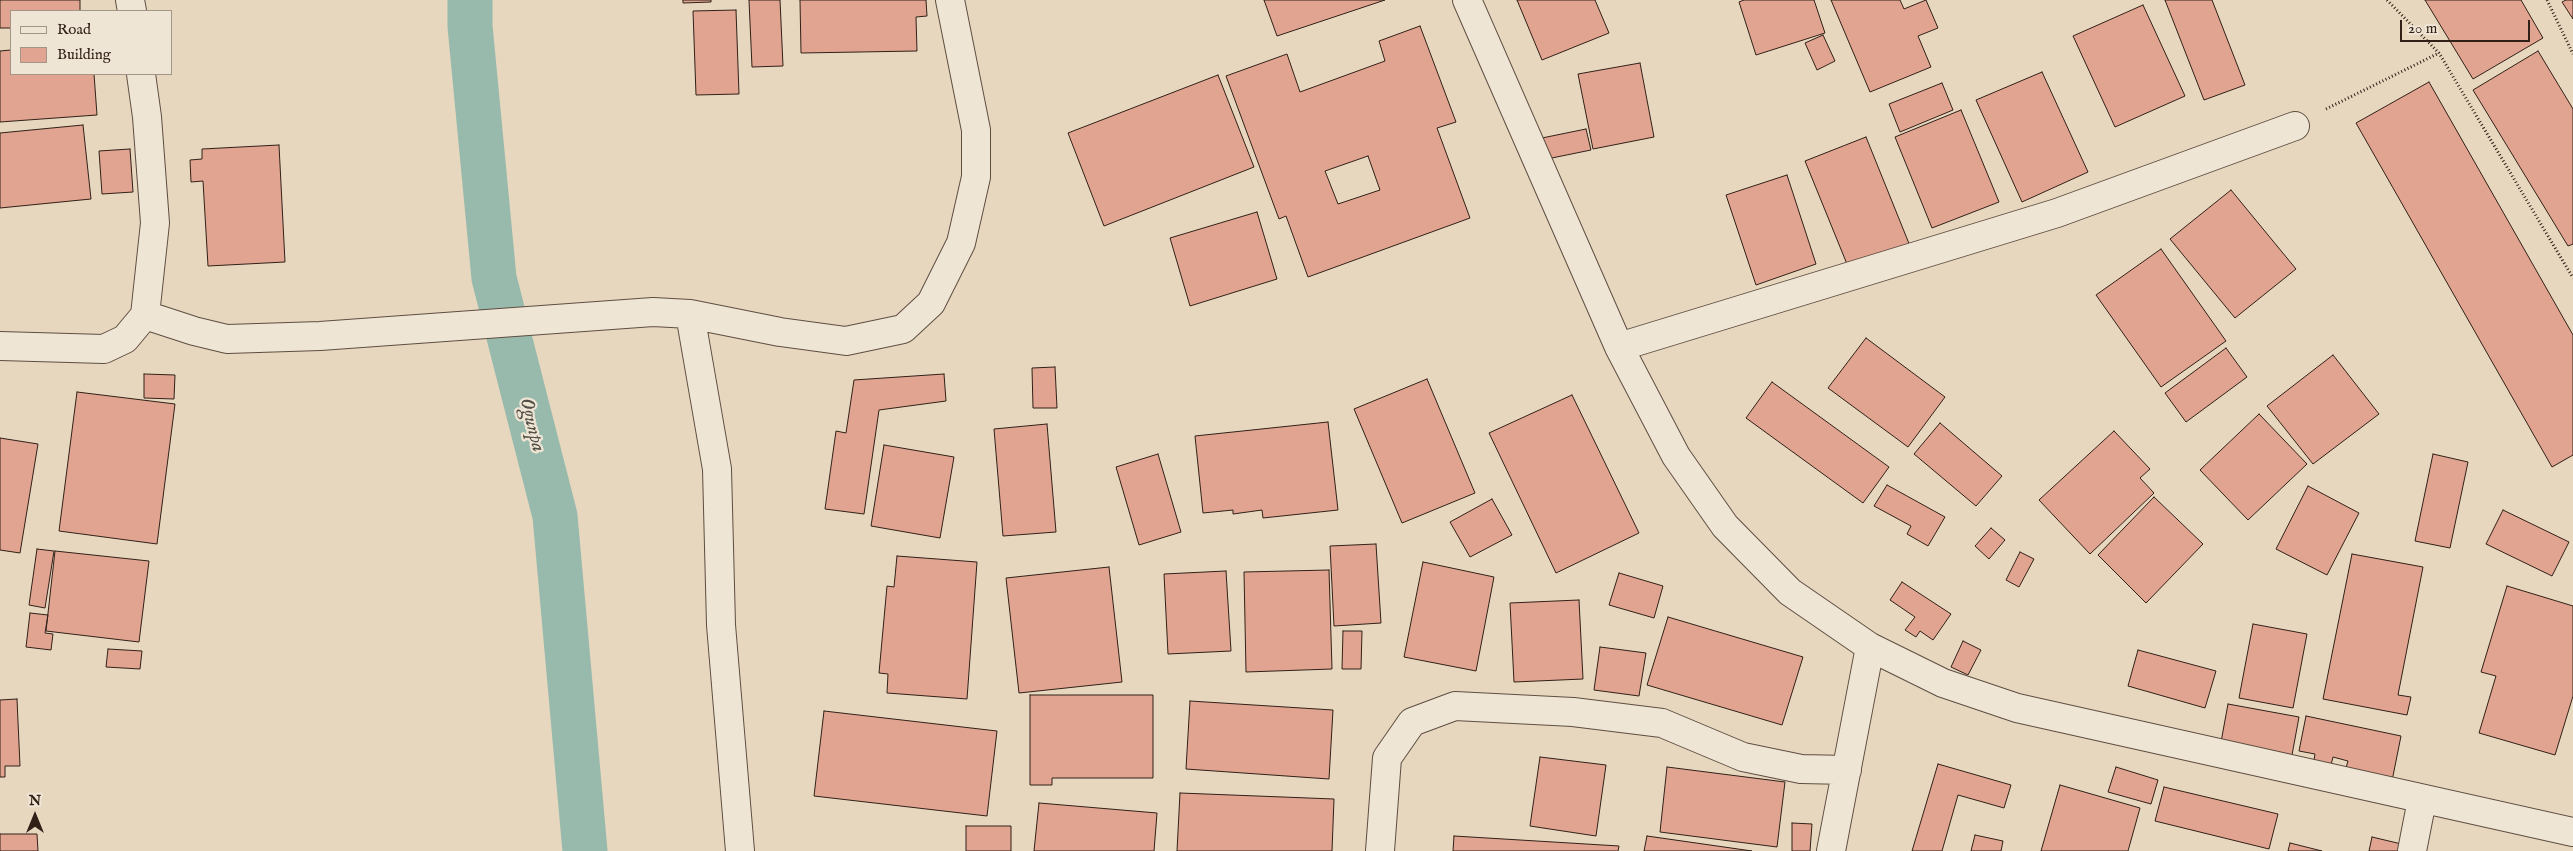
<!DOCTYPE html>
<html>
<head>
<meta charset="utf-8">
<style>
  body { margin:0 }
  #map { position:relative; width:2573px; height:851px; overflow:hidden; background:#e7d7bf; font-family:"IM FELL English",serif }
  canvas { display:block }
  .legend { position:absolute; left:10px; top:10px; width:162px; height:65px; box-sizing:border-box; background:#efe5d5; border:1px solid #a39689; margin:0; padding:6px 9px; list-style:none; font-size:15px; color:#312017 }
  .legend li { display:flex; align-items:center; gap:10px; height:25px }
  .legend b { width:25px; border:1px solid #a39689 }
  .north { position:absolute; left:10px; top:791px; width:50px; height:50px; -webkit-text-stroke:4px #efe5d5; paint-order:stroke; rotate:0deg; font-size:14px; font-weight:700; line-height:20px; text-align:center; color:#312017 }
  .north::after { content:''; display:block; margin:auto; width:18px; height:22px; background:#312017; clip-path:polygon(50% 0,100% 100%,50% 72%,0 100%) }
  .scale { position:absolute; left:2400px; top:20px; width:130px; height:22px; box-sizing:border-box; border:2px solid #312017; border-top:0; padding-left:6px; font-size:15px; line-height:18px; white-space:nowrap; color:#312017; -webkit-text-stroke:4px #efe5d5; paint-order:stroke }
</style>
</head>
<body>
<div id="map">
<canvas width="2573" height="851"></canvas>
<ul class="legend">
<li><b style="height:6px;background:#efe5d5"></b>Road</li>
<li><b style="height:14px;background:#e0a491"></b>Building</li>
</ul>
<div class="north">N</div>
<div class="scale">20 m</div>
</div>
<script>
const context = document.querySelector('canvas').getContext('2d');
context.lineJoin = 'round';
const shape = rows => new Path2D(rows.map(r => 'M' + r).join(''));
function trace(path, color, width, dash) { context.strokeStyle = color; context.lineWidth = width; context.lineCap = dash ? 'butt' : 'round'; context.setLineDash(dash || []); context.stroke(path); }
function fillPath(path, color) { context.fillStyle = color; context.fill(path, 'evenodd'); }
function label(font, color, halo, rows, align = 'center') {
  context.font = font + ' "IM FELL English",serif'; context.lineWidth = 4.5; context.setLineDash([]); context.textBaseline = 'middle'; context.strokeStyle = halo; context.fillStyle = color; for (const [text, x, y, turn = 0] of rows) {
    context.save(); context.translate(x, y); context.rotate((+turn || 0) * Math.PI / 180); context.textAlign = isNaN(turn) ? turn : align; if (halo) context.strokeText(text, 0, 0); context.fillText(text, 0, 0); context.restore();
  }
}
const canal = shape([
  [470,0,470,26,494,278,555,516,585,851]
]);
const building = shape([
  [0,0,80,0,80,11,11,11,11,28,0,28,0,0],
  [683,0,711,0,711,2,683,3,683,0],
  [749,0,780,0,783,66,752,67,749,0],
  [800,0,926,0,927,16,916,17,917,51,801,53,800,0],
  [1264,0,1385,0,1277,36,1264,0],
  [1517,0,1595,0,1609,33,1542,60,1517,0],
  [1744,0,1814,0,1825,33,1756,55,1739,2,1744,0],
  [1831,0,1900,0,1904,9,1926,0,1938,28,1918,36,1931,67,1870,92,1831,0],
  [2165,0,2212,0,2245,85,2204,100,2165,0],
  [2425,0,2521,0,2543,38,2473,79,2425,0],
  [2566,0,2573,0,2573,19,2562,2,2566,0],
  [2143,5,2185,96,2115,127,2073,36,2143,5],
  [736,10,739,94,696,95,693,11,736,10],
  [1420,26,1456,122,1437,128,1470,218,1308,277,1286,216,1279,219,1226,76,1287,54,1300,92,1385,61,1379,41,1420,26],
  [1368,156,1380,190,1338,204,1325,171,1368,156],
  [1823,35,1835,61,1817,70,1805,43,1823,35],
  [11,50,11,74,94,74,97,115,0,122,0,51,11,50],
  [2538,51,2573,109,2573,244,2568,246,2473,90,2538,51],
  [1640,63,1654,137,1593,149,1578,74,1640,63],
  [2042,72,2088,172,2022,202,1976,100,2042,72],
  [1218,75,1254,167,1104,226,1068,133,1218,75],
  [2429,82,2573,335,2573,455,2552,467,2356,123,2429,82],
  [1942,83,1953,110,1900,132,1889,104,1942,83],
  [1961,110,1999,202,1932,228,1895,137,1961,110],
  [83,125,91,199,0,208,0,133,83,125],
  [1586,129,1591,150,1547,159,1542,138,1586,129],
  [1866,137,1910,246,1849,269,1805,161,1866,137],
  [279,145,285,262,208,266,203,181,191,182,190,160,202,159,202,149,279,145],
  [130,149,133,192,102,194,99,151,130,149],
  [1787,175,1816,264,1756,285,1726,195,1787,175],
  [2231,190,2296,269,2235,318,2170,239,2231,190],
  [1257,212,1277,279,1190,306,1170,238,1257,212],
  [2161,249,2226,341,2161,387,2096,295,2161,249],
  [1866,338,1945,397,1908,447,1828,388,1866,338],
  [2226,348,2247,377,2186,422,2165,393,2226,348],
  [2333,355,2379,414,2313,464,2267,406,2333,355],
  [1055,367,1057,408,1033,408,1032,368,1055,367],
  [144,374,175,375,174,399,144,398,144,374],
  [944,374,946,401,879,410,864,514,825,509,836,431,846,433,854,380,944,374],
  [1427,379,1475,493,1402,523,1354,409,1427,379],
  [1772,382,1889,467,1863,503,1746,418,1772,382],
  [77,392,175,404,157,544,59,531,77,392],
  [1572,395,1639,533,1556,573,1489,433,1572,395],
  [2259,414,2307,464,2248,520,2200,470,2259,414],
  [1328,422,1338,510,1263,518,1262,510,1233,514,1233,510,1203,513,1195,436,1328,422],
  [1940,423,2002,476,1976,506,1914,454,1940,423],
  [1047,424,1056,532,1003,536,994,429,1047,424],
  [2114,431,2150,469,2140,478,2154,493,2090,554,2039,500,2114,431],
  [0,438,38,444,20,553,0,550,0,438],
  [884,445,954,457,940,538,871,526,884,445],
  [1158,454,1181,532,1139,545,1116,467,1158,454],
  [2433,454,2468,462,2450,548,2415,541,2433,454],
  [1887,485,1945,517,1928,546,1907,534,1911,526,1874,506,1887,485],
  [2308,486,2359,513,2327,575,2276,549,2308,486],
  [2154,497,2203,544,2146,603,2098,555,2154,497],
  [1492,499,1512,535,1470,557,1450,522,1492,499],
  [2503,510,2569,542,2552,576,2486,544,2503,510],
  [1991,528,2005,540,1989,559,1975,546,1991,528],
  [1376,544,1381,623,1334,626,1330,546,1376,544],
  [37,549,54,551,45,608,29,605,37,549],
  [55,551,149,561,139,642,46,631,55,551],
  [2020,552,2034,559,2019,587,2006,580,2020,552],
  [2352,554,2423,567,2398,695,2411,697,2407,715,2323,699,2352,554],
  [897,556,977,562,967,699,887,693,888,674,879,673,887,586,894,587,897,556],
  [1423,562,1494,577,1476,671,1404,657,1423,562],
  [1109,567,1122,682,1019,693,1006,578,1109,567],
  [1329,570,1332,669,1246,672,1244,572,1329,570],
  [1226,571,1231,651,1168,654,1164,574,1226,571],
  [1619,573,1663,586,1654,618,1609,605,1619,573],
  [1902,582,1951,614,1933,640,1920,631,1916,637,1905,630,1915,617,1890,600,1902,582],
  [2507,586,2573,606,2573,696,2555,755,2479,733,2496,676,2481,672,2507,586],
  [1579,600,1583,679,1514,682,1510,603,1579,600],
  [30,613,48,615,45,633,53,634,51,650,26,647,30,613],
  [1668,617,1803,657,1782,725,1647,685,1668,617],
  [2253,624,2307,634,2293,708,2239,698,2253,624],
  [1343,631,1362,631,1361,669,1342,669,1343,631],
  [1963,641,1981,650,1968,675,1951,667,1963,641],
  [1600,647,1646,653,1639,696,1594,690,1600,647],
  [108,649,142,651,140,669,106,667,108,649],
  [2138,650,2216,671,2205,708,2128,686,2138,650],
  [1030,695,1153,695,1153,778,1052,778,1052,785,1030,785,1030,695],
  [17,699,20,766,5,766,5,777,0,777,0,700,17,699],
  [1190,701,1333,710,1329,779,1186,769,1190,701],
  [2228,704,2299,717,2292,755,2221,742,2228,704],
  [824,711,997,731,987,816,814,796,824,711],
  [2306,716,2401,736,2392,781,2345,771,2348,761,2333,757,2330,769,2313,766,2315,754,2299,751,2306,716],
  [1540,757,1606,765,1596,836,1530,826,1540,757],
  [1938,764,2011,785,2004,808,1958,795,1942,851,1912,851,1938,764],
  [1667,767,1785,782,1777,847,1660,832,1667,767],
  [2116,767,2158,780,2151,804,2108,792,2116,767],
  [2060,785,2140,808,2128,851,2041,851,2060,785],
  [2164,787,2278,814,2269,849,2155,821,2164,787],
  [1180,793,1334,799,1332,851,1177,851,1180,793],
  [1039,803,1157,813,1154,851,1034,851,1039,803],
  [1792,823,1812,824,1810,851,1792,851,1792,823],
  [966,826,1011,826,1011,851,966,851,966,826],
  [0,834,37,834,38,851,0,851,0,834],
  [1975,835,2003,841,2001,851,1971,851,1975,835],
  [1454,836,1619,846,1618,851,1453,851,1454,836],
  [1647,836,1752,851,1644,851,1647,836],
  [2372,837,2410,846,2409,851,2369,851,2372,837],
  [2290,843,2322,851,2288,851,2290,843]
]);
const path = shape([
  [2387,0,2439,53,2573,278],
  [2547,0,2573,54],
  [2326,109,2439,53]
]);
const street = shape([
  [130,0,132,11],
  [1467,0,1619,347,1676,456,1725,526,1790,592,1870,647,1943,683,2017,708,2573,832],
  [690,314,717,469,721,625,740,851],
  [145,315,194,331,227,339,320,336,653,312,690,314,780,332,846,341,903,329,931,303,961,243,976,177,976,130,950,0],
  [0,346,104,349,125,339,145,315,155,223,147,117,141,74],
  [1619,347,2057,213,2295,126],
  [1380,851,1387,758,1412,722,1455,706,1573,712,1662,723,1743,757,1801,769,1847,770],
  [1831,851,1870,647],
  [2412,851,2422,800]
]);
const waterNames = [
  ["Ogunpa",531,425,76]
];
trace(canal, '#98baac', 45);
fillPath(building, '#e0a491');
trace(building, '#312017', 1);
trace(street, '#5e4e41', 30);
trace(path, '#312017', 3, [1, 2.5]);
trace(street, '#efe5d5', 28);
label('italic 20px', '#504e44', '#efe5d5', waterNames);
</script>
</body>
</html>
